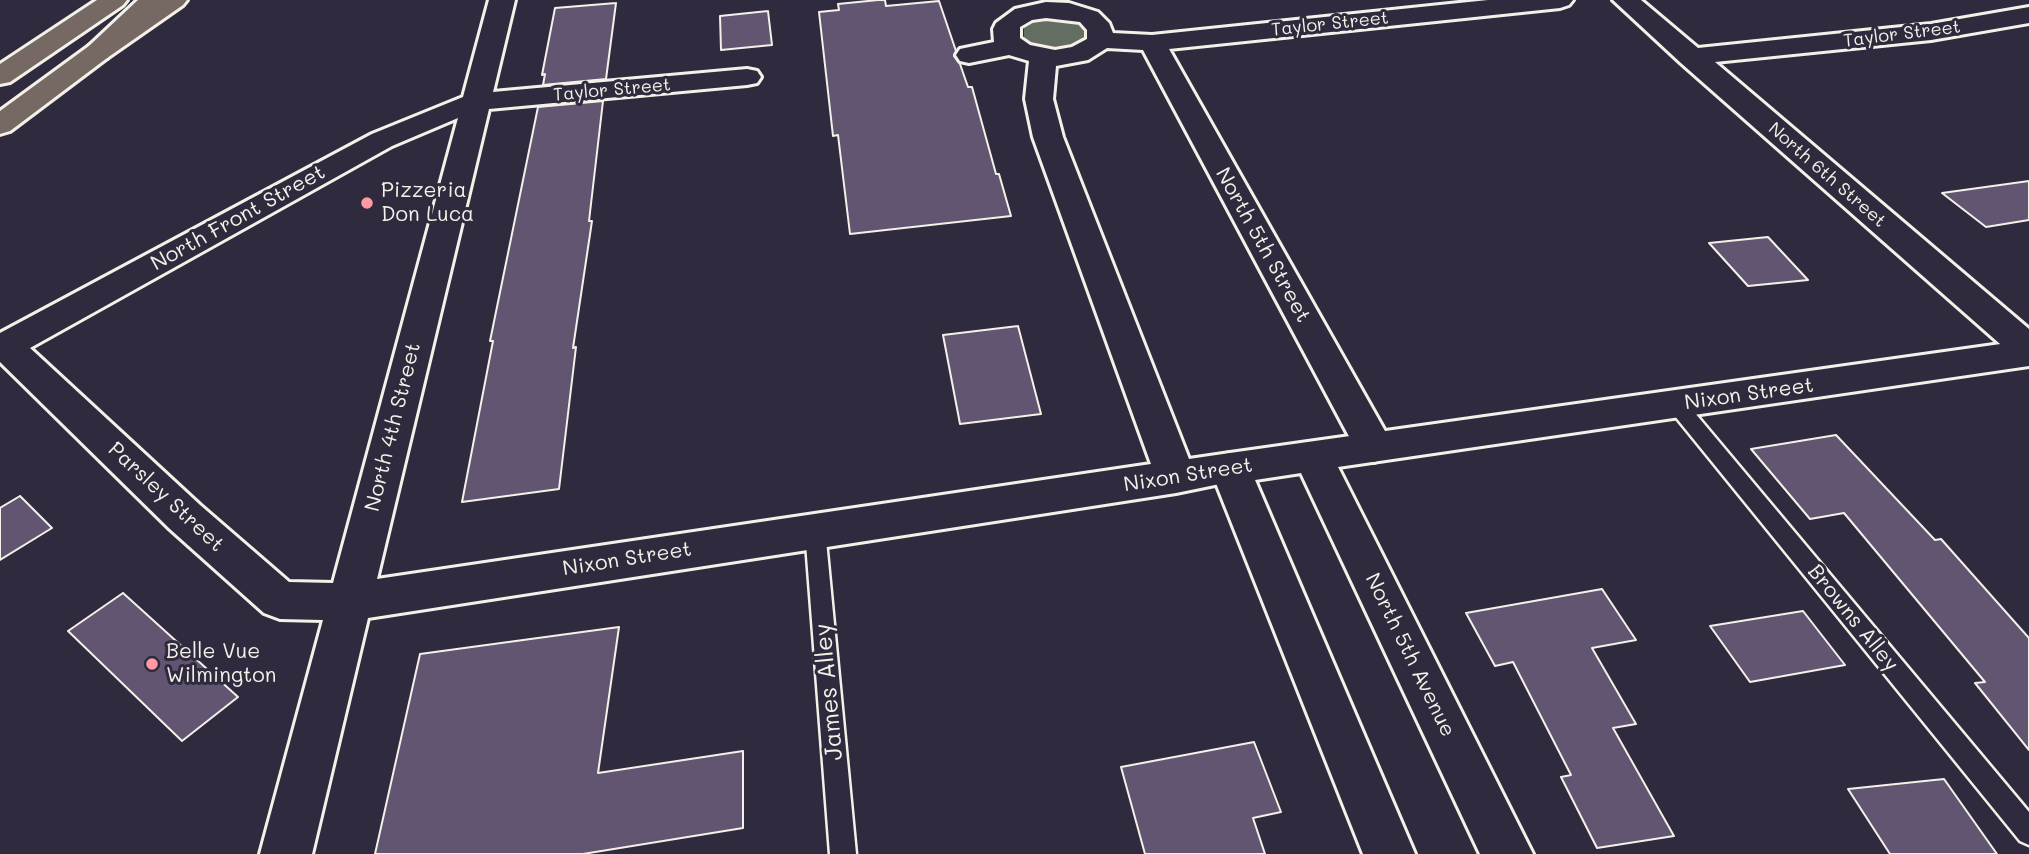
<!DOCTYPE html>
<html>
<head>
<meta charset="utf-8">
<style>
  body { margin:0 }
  canvas { display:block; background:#2f2a3d }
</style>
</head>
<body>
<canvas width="2029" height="854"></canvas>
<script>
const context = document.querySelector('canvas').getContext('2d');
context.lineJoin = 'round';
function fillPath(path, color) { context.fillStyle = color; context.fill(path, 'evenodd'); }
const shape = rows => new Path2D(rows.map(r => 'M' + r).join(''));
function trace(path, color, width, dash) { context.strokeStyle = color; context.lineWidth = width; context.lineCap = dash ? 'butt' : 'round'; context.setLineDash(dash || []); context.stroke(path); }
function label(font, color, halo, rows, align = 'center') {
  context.font = font + ' Mali,sans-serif'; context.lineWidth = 6; context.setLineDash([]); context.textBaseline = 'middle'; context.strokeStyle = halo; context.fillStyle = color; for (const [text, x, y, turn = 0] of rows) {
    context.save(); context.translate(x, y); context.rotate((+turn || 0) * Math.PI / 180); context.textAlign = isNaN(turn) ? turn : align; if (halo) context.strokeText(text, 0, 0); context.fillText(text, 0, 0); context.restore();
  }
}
const green = shape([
  [1048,17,1077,22,1086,31,1086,37,1082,41,1066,48,1045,48,1028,42,1024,37,1024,27,1038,19]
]);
const building = shape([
  [878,0,885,0,886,6,939,1,956,51,954,56,960,64,968,87,972,87,996,174,999,174,1011,216,850,234,838,135,833,136,819,12,839,10,838,4,878,0],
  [616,3,606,79,543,85,545,74,542,75,555,8,616,3],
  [768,11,772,45,721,50,720,16,768,11],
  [603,101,589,221,592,221,573,348,576,347,559,489,462,502,493,341,490,341,538,107,603,101],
  [2029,181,2029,220,1986,227,1942,193,2029,181],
  [1768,237,1808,280,1748,286,1709,243,1768,237],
  [1018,326,1041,414,960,424,943,335,1018,326],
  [1836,435,1935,540,1941,539,2029,638,2029,750,1975,683,1985,682,1844,513,1810,519,1751,449,1836,435],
  [20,496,52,528,0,560,0,508,20,496],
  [1602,589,1636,640,1592,648,1636,724,1613,728,1674,836,1597,848,1561,777,1571,775,1513,662,1495,666,1466,613,1602,589],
  [123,593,238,697,182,741,68,631,123,593],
  [1803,611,1845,665,1750,682,1710,626,1803,611],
  [619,627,598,773,743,751,743,828,583,854,375,854,420,654,619,627],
  [1254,742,1281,812,1253,818,1265,854,1145,854,1121,767,1254,742],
  [1944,779,1997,854,1890,854,1848,789,1944,779]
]);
const lane = shape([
  [1677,398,1684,400,2029,812,2029,845,2020,841,1670,410,1668,405,1670,400,1677,398],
  [815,522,822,524,825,530,856,854,830,854,805,530,808,524,815,522]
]);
const street = shape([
  [489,0,515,0,493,92,747,69,757,71,761,77,757,83,747,85,489,109,377,579,1151,464,1033,137,1025,99,1029,61,1009,55,969,63,960,61,956,55,960,49,994,42,993,29,996,23,1015,9,1046,2,1069,3,1098,12,1109,23,1113,33,1152,35,1488,0,1573,0,1569,5,1560,8,1169,49,1394,447,1388,457,1374,462,1360,457,1143,50,1107,48,1088,60,1056,66,1053,99,1063,137,1189,459,1230,453,1244,457,1250,468,1244,479,1176,493,368,618,312,854,260,854,323,620,280,619,264,613,170,529,0,362,0,333,372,134,463,97,489,0],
  [1046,18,1080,22,1087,30,1087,39,1072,47,1055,50,1030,45,1020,38,1020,27,1032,20,1046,18],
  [458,118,333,583,289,582,200,505,30,348,392,146,458,118],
  [1613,0,1641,0,1698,48,1931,24,2029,7,2029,23,1931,40,1715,62,2029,329,2029,362,2016,358,1681,63,1613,0]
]);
const secondary = shape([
  [2029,340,2029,366,1338,467,1533,854,1480,854,1301,473,1255,480,1415,854,1363,854,1210,468,1216,457,1230,453,2029,340]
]);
const primary = shape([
  [97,0,127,0,123,5,10,82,0,84,0,64,97,0],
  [138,0,166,0,107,58,10,131,0,134,0,111,89,46,138,0]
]);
const highway = shape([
  [157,0,187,0,183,5,107,58,98,60,89,58,85,52,89,46,157,0]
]);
const markers = [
  [367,203,7,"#ff9aa2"],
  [152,664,7,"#ff9aa2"]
];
const farStreetnames = [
  ["Taylor Street",1330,24,-6],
  ["Taylor Street",1902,34,-7],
  ["Taylor Street",612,90,-5],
  ["North 6th Street",1827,175,41]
];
const poiNames = [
  ["Pizzeria",381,191],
  ["Don Luca",381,215],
  ["Belle Vue",166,652],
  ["Wilmington",166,676]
];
const streetNames = [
  ["North Front Street",238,218,-29],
  ["North 5th Street",1263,245,61],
  ["Nixon Street",1749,394,-8],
  ["North 4th Street",393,427,-76],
  ["Nixon Street",1188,475,-9],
  ["Parsley Street",166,497,43],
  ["Nixon Street",627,559,-9],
  ["Browns Alley",1853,618,51],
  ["North 5th Avenue",1410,655,64]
];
const nearStreetnames = [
  ["James Alley",829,692,-95]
];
fillPath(green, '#636d61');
fillPath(building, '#625572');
trace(building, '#f4f1e8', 2);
trace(lane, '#f4f1e8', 5);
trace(street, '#f4f1e8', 6);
trace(secondary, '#f4f1e8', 6);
trace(primary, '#f4f1e8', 6);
trace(highway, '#f4f1e8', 6);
fillPath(lane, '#2f2a3d');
fillPath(street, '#2f2a3d');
fillPath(secondary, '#2f2a3d');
fillPath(primary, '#766964');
fillPath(highway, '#766964');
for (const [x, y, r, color] of markers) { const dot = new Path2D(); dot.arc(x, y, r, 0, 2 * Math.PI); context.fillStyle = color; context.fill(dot); trace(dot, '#2f2a3d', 2.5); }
label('18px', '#f4f1e8', '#2f2a3d', farStreetnames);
label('21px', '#f4f1e8', '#2f2a3d', poiNames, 'left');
label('21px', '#f4f1e8', '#2f2a3d', streetNames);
label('24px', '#f4f1e8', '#2f2a3d', nearStreetnames);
</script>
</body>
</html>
